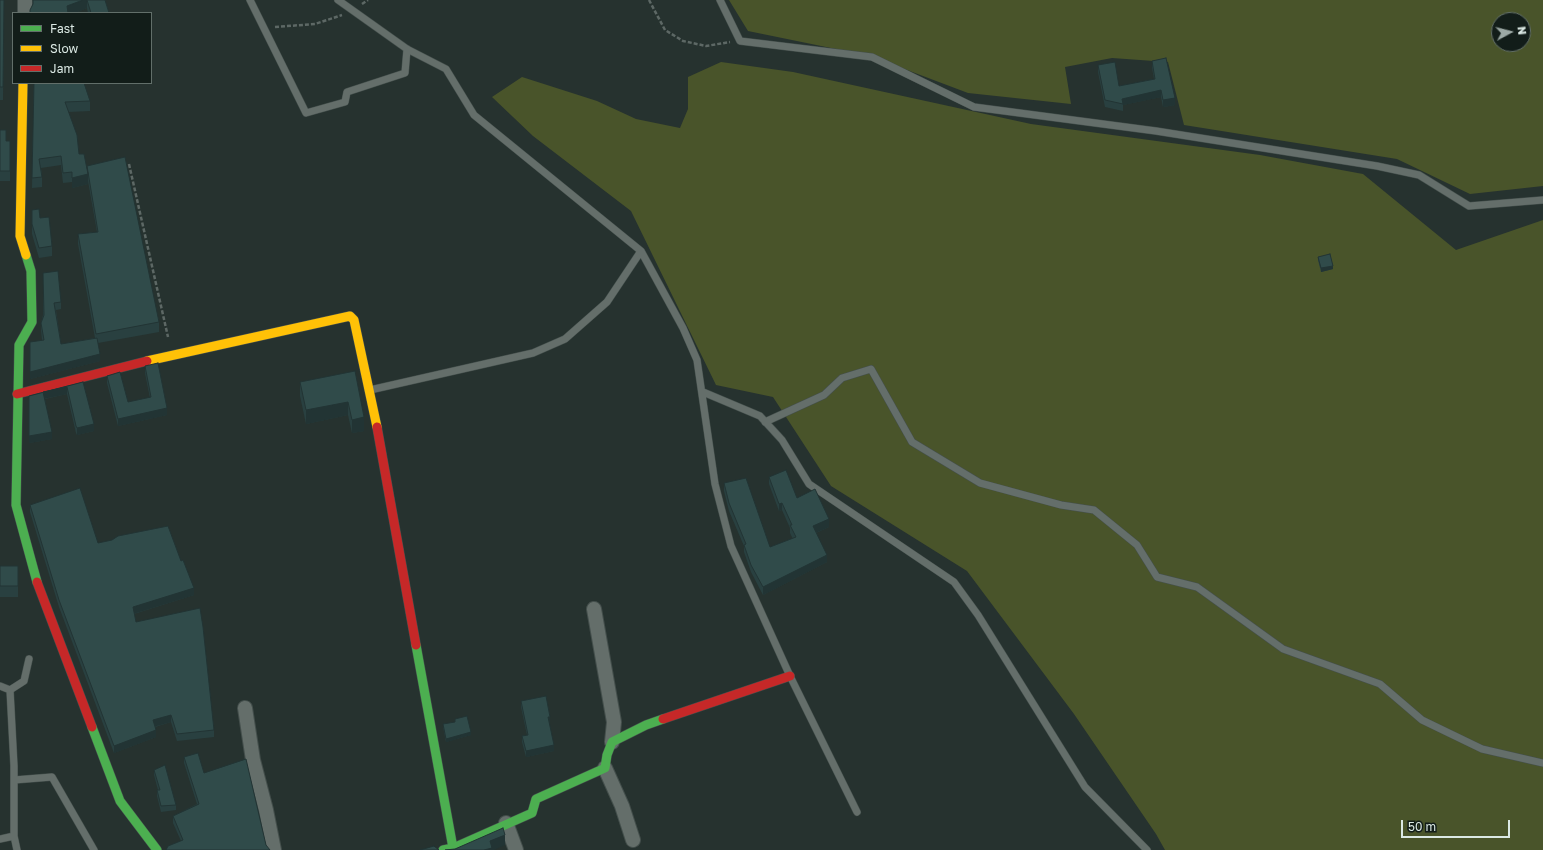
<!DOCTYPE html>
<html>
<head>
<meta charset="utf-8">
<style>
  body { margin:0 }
  #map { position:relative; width:1543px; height:850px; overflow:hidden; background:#26322f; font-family:"Golos Text",sans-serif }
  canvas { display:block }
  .legend { position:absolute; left:12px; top:12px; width:140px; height:72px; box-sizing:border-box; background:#121d19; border:1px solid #626f6a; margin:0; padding:5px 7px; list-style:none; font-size:12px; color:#dbe9e4 }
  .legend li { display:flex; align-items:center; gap:8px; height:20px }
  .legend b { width:20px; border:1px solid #626f6a }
  .north { position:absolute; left:1491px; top:12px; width:40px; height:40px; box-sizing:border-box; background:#121d19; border:1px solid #626f6a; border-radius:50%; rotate:83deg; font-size:11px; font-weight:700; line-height:16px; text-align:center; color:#dbe9e4 }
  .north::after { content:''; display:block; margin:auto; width:14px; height:18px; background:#9ca9a5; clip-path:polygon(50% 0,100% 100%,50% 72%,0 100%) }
  .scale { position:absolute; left:1401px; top:820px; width:109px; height:18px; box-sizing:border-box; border:2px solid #dbe9e4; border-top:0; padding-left:5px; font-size:12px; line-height:14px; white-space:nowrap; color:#dbe9e4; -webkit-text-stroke:3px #121d19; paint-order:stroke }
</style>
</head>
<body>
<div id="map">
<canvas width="1543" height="850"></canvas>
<ul class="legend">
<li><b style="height:5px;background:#4caf50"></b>Fast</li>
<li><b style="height:5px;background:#ffc107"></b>Slow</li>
<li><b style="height:5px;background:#c62828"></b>Jam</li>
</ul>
<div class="north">N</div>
<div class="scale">50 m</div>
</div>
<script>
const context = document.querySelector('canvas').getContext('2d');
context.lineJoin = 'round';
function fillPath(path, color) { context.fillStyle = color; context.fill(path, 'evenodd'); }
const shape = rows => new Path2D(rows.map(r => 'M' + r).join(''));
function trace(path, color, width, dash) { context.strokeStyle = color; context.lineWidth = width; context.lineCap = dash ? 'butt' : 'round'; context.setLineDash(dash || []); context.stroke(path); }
const green = shape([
  [729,0,1543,0,1543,186,1470,194,1397,159,1184,125,1168,62,1112,58,1065,67,1071,104,968,93,870,56,748,31],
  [1499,20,1523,20,1523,44,1499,44],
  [721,62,793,72,1031,124,1260,155,1363,174,1456,250,1543,220,1543,850,1165,850,1156,834,1074,714,967,571,831,486,773,397,716,385,631,211,533,136,492,97,522,77,597,101,636,119,680,128,688,109,688,77]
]);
const path = shape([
  [649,0,665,30,683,41,706,46,730,42],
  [362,4,368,0],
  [275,27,315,24,342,15],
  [129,164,168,337]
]);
const lane = shape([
  [250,0,306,113,345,102,347,92,405,73,407,49],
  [338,0,407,49,446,69,474,115,641,251,683,328,697,360,715,484,731,546,790,676,857,812],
  [720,0,740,41,872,57,974,107,1156,131,1377,166,1419,175,1469,206,1543,200],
  [370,390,533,353,565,339,607,302,641,251],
  [703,392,760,416,782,440,809,484,954,582,978,615,1085,787,1147,850],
  [765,422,824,395,842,378,871,369,912,442,980,483,1061,505,1094,510,1137,545,1157,577,1197,587,1283,649,1380,684,1422,720,1482,749,1543,763],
  [0,686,10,690],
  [14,780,52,777,94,850],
  [0,839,14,836],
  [17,850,14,836,14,766,10,690,24,681,29,659]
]);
const street = shape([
  [25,13,25,0],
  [594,609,614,722,612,742],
  [245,708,253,760,266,810,274,850],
  [605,768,622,806,633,840],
  [506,823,516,850]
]);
const fast = shape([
  [26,255,31,271,32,322,19,345,16,505,37,582],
  [416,645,453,848],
  [92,727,120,801,157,850],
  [443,850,453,848,532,813,536,799,605,768,607,755,612,742,646,725,663,719]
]);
const slow = shape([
  [23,83,20,236,26,255],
  [147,361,350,316,354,320,377,427]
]);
const jam = shape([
  [17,394,147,361],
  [377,427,416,645],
  [37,582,92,727],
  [663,719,790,676]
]);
const wall = shape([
  [0,0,4,0,3,100,0,100],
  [33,0,105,0,109,13,88,13,87,8,75,13,30,13,33,4],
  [1152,61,1175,105,1163,107,1161,97,1123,105,1123,111,1105,107,1098,72,1098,65,1119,86,1154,79,1152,68],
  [34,83,90,101,90,111,68,112,79,154,159,322,159,332,98,343,100,361,30,379,42,340,41,330,41,323,43,315,43,273,61,302,61,309,56,310,61,344,95,338,78,244,78,234,97,232,88,181,88,184,72,188,72,182,63,183,61,165,41,168,42,177,42,187,32,188],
  [0,130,6,141,10,141,10,181,0,181],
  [32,210,40,218,52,246,52,256,39,258,32,234],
  [1318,257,1333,269,1321,272,1318,260],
  [145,366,167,415,118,426,107,383,107,376,128,402,150,398,145,373],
  [355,371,364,431,352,433,348,415,306,424,300,396,300,382],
  [83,382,94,431,77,435,76,433,67,394,45,399,52,439,29,443,29,396],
  [769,477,797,498,829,527,816,533,827,562,763,595,751,572,744,552,744,546,729,511,724,491,724,483,770,547,793,539,790,533,790,528,782,510,779,511,769,484],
  [30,505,98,543,181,561,194,595,134,614,136,622,214,730,214,737,177,741,171,722,155,727,156,737,114,753,59,607,30,512],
  [0,566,18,566,18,597,0,597],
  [521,701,550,723,549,723,554,751,526,757,522,742,522,736,527,735,521,707],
  [455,719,471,735,446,742,443,727,443,724,455,722],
  [184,757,204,773,266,845,181,841,173,823,173,816,197,804,184,763],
  [154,770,176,805,176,810,161,812,157,796,157,790,158,790,154,775]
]);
const shadedWall = shape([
  [83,0,87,0,87,8,75,13,67,13,67,6],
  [1161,90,1161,97,1123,105,1122,99],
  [1175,98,1175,105,1163,107,1163,100],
  [88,174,88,184,72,188,72,178],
  [1333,266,1333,269,1321,272,1321,268],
  [100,354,100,361,30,379,30,372],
  [67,387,67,394,43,399,43,392],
  [348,402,348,415,306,424,306,410],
  [167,408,167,415,118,426,118,419],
  [364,417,364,431,352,433,352,420],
  [94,424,94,431,77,435,77,428],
  [52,432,52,439,29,443,29,436],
  [782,503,782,510,779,511,779,504],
  [829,519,829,527,813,534,813,526],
  [827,555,827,562,763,595,763,587],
  [194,588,194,595,133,614,133,607],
  [171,715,171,722,153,727,153,720],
  [548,717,550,717,550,723,548,723],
  [156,730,156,737,114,753,114,746],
  [471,732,471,735,446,742,446,739],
  [554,745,554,751,526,757,526,751],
  [505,835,505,845,494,850,484,850,490,841]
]);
const building = shape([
  [0,0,4,0,3,87,0,87,0,0],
  [33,0,83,0,67,6,68,13,30,13,30,10,33,4,33,0],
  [87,0,105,0,109,13,91,13,87,0],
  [1166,58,1175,98,1163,100,1161,90,1122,99,1123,104,1105,100,1098,65,1115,62,1119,86,1155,79,1152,61,1166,58],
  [34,83,84,83,90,101,65,102,77,135,79,154,84,154,88,174,72,178,72,172,63,173,61,156,39,159,42,177,32,178,34,83],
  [0,130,6,130,6,141,10,141,10,171,0,171,0,130],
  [125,157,159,322,96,334,78,234,98,232,87,166,125,157],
  [39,209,40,218,49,217,52,246,39,248,32,224,32,210,39,209],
  [1330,254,1333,266,1321,268,1318,257,1330,254],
  [58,271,61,302,54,303,61,344,97,338,100,354,30,372,30,342,44,340,41,323,44,315,43,273,58,271],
  [158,363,167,408,118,419,107,376,120,372,128,402,151,397,145,366,158,363],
  [355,371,364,417,352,420,348,402,306,410,300,382,355,371],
  [83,382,94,424,77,428,76,426,67,387,43,392,52,432,29,436,29,396,83,382],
  [786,470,797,498,815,489,829,519,813,526,827,555,763,587,751,565,744,545,746,544,729,503,724,483,746,478,770,547,796,537,790,525,792,525,782,503,779,504,769,477,786,470],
  [80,488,98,543,112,540,118,536,168,526,181,561,183,560,194,588,133,607,136,622,200,608,203,627,214,730,177,734,171,715,153,720,156,730,114,746,59,600,30,505,80,488],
  [0,566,18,566,18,586,0,586,0,566],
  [546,696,550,717,548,717,554,745,526,751,522,736,528,735,521,701,546,696],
  [467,716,471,732,446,739,443,724,455,722,455,719,467,716],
  [198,753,204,773,246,759,266,845,270,850,166,850,168,846,183,840,173,816,199,804,184,757,198,753],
  [165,765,176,805,161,806,157,790,160,790,154,770,165,765],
  [503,828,505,835,490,841,492,848,484,850,445,850,455,849,503,828],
  [434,846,439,850,420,850,434,846]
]);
fillPath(green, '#49542a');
trace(lane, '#444f4c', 8);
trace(street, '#444f4c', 16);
trace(fast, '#444f4c', 10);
trace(slow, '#444f4c', 10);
trace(jam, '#444f4c', 10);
trace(path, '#5d6865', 2.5, [4, 2]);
trace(lane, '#646e6a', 7);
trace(street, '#646e6a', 14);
trace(fast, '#4caf50', 9);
trace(slow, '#ffc107', 9);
trace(jam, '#c62828', 9);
fillPath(wall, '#294040');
fillPath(shadedWall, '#223434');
fillPath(building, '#304b4a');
trace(building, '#223434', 1);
</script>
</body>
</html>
